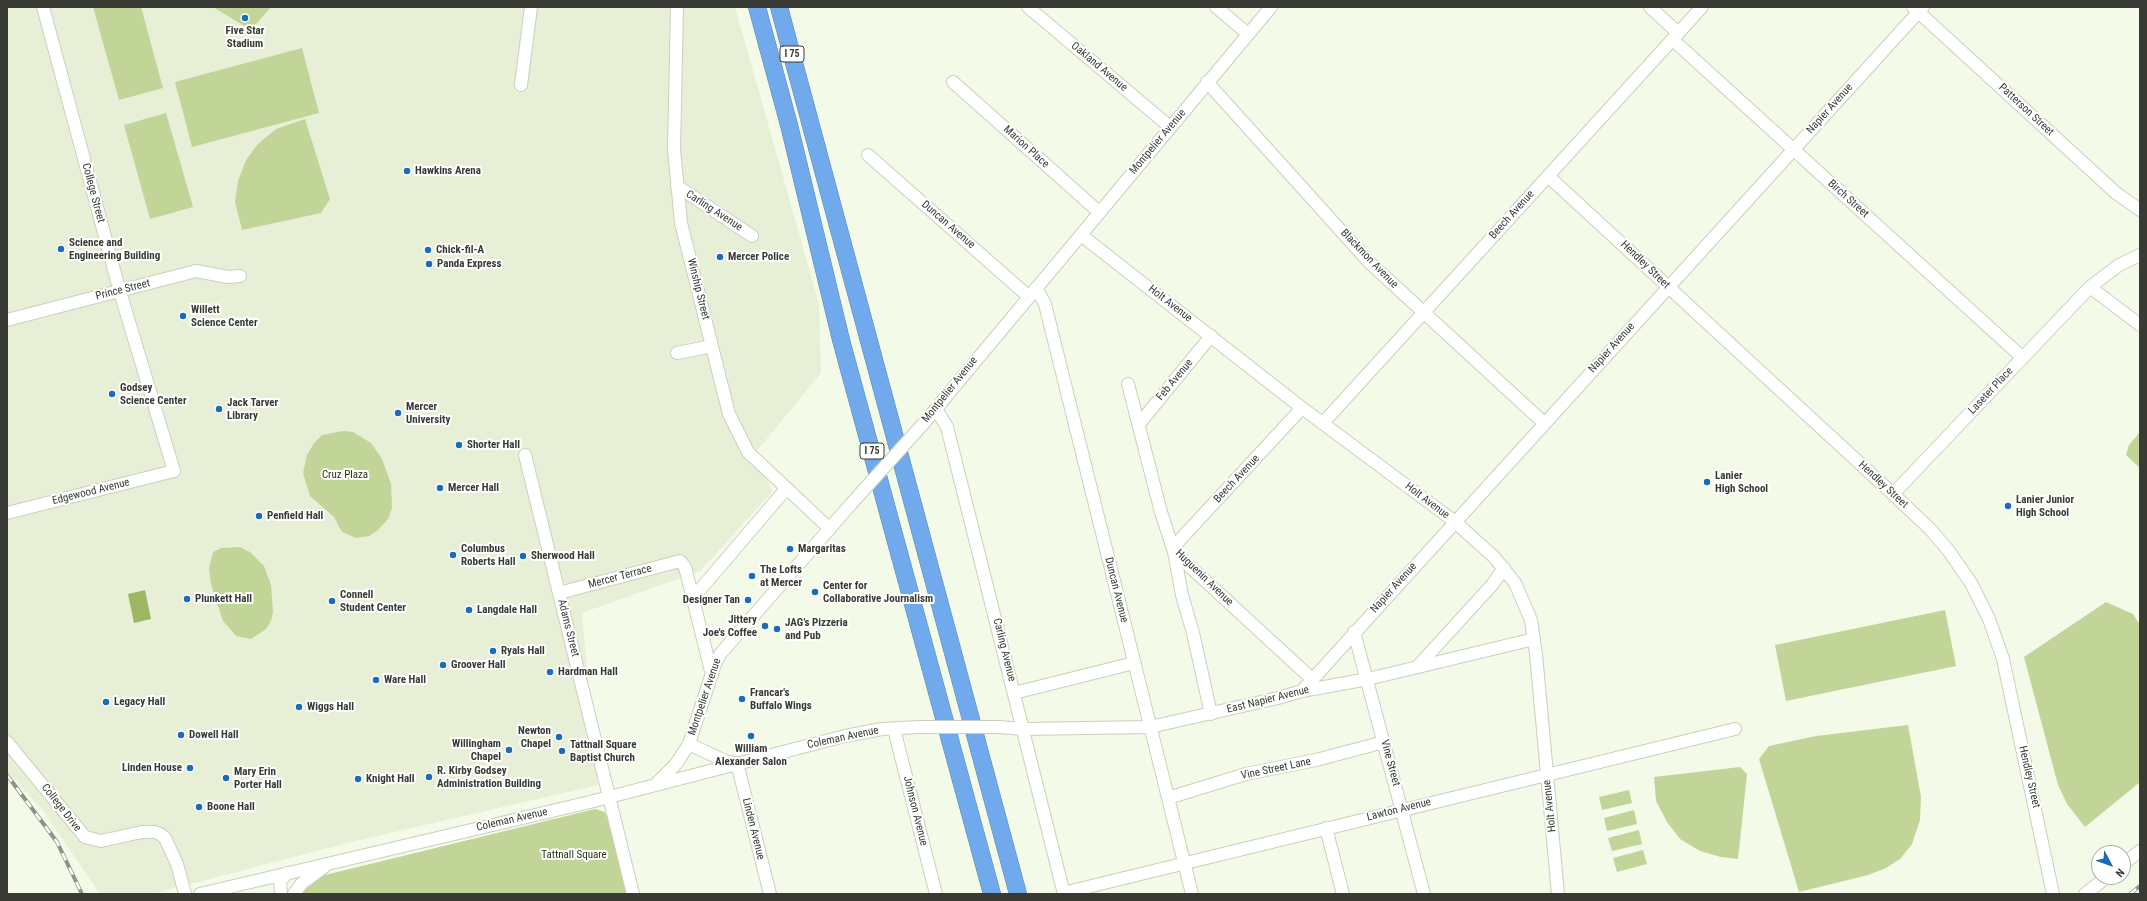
<!DOCTYPE html>
<html>
<head>
<meta charset="utf-8">
<style>
  body { margin:0 }
  #map { position:relative; width:2147px; height:901px; overflow:hidden; background:#f3fae8; font-family:"Roboto Condensed",sans-serif }
  canvas { display:block }
  .frame { position:absolute; inset:0; border:8px solid #383a33; pointer-events:none }
  .north { position:absolute; left:2091px; top:845px; width:40px; height:40px; box-sizing:border-box; background:#fff; border:1px solid #afb0ad; border-radius:50%; rotate:131deg; font-size:11px; font-weight:700; line-height:16px; text-align:center; color:#383a33 }
  .north::after { content:''; display:block; margin:auto; width:14px; height:18px; background:#1c6bba; clip-path:polygon(50% 0,100% 100%,50% 72%,0 100%) }
</style>
</head>
<body>
<div id="map">
<canvas width="2147" height="901"></canvas>
<div class="frame"></div>
<div class="north">N</div>
</div>
<script>
const context = document.querySelector('canvas').getContext('2d');
context.lineJoin = 'round';
function fillPath(path, color) { context.fillStyle = color; context.fill(path, 'evenodd'); }
const shape = rows => new Path2D(rows.map(r => 'M' + r).join(''));
function trace(path, color, width, dash) { context.strokeStyle = color; context.lineWidth = width; context.lineCap = dash ? 'butt' : 'round'; context.setLineDash(dash || []); context.stroke(path); }
function label(font, color, halo, rows, align = 'center') {
  context.font = font + ' "Roboto Condensed",sans-serif'; context.lineWidth = 4; context.setLineDash([]); context.textBaseline = 'middle'; context.strokeStyle = halo; context.fillStyle = color; for (const [text, x, y, turn = 0] of rows) {
    context.save(); context.translate(x, y); context.rotate((+turn || 0) * Math.PI / 180); context.textAlign = isNaN(turn) ? turn : align; if (halo) context.strokeText(text, 0, 0); context.fillText(text, 0, 0); context.restore();
  }
}
const built = shape([
  [7,7,735,7,819,304,821,373,756,452,772,492,700,571,582,613,598,785,347,843,152,894,100,894,44,812,7,771]
]);
const green = shape([
  [93,7,141,7,163,88,119,100],
  [213,7,271,7,255,25,246,27],
  [302,48,319,113,192,147,175,82],
  [166,113,193,207,150,219,124,125],
  [305,119,330,199,321,213,242,230,235,202,238,181,246,160,258,144,276,129],
  [343,431,353,432,371,443,382,459,391,484,392,508,388,519,377,531,369,536,356,538,342,532,334,517,310,496,303,473,307,455,314,443,322,435],
  [2140,432,2140,468,2126,455,2129,445],
  [240,547,250,552,264,566,271,585,273,612,271,621,266,629,251,639,236,636,223,621,211,584,209,569,213,552,221,548],
  [2106,602,2133,614,2140,625,2140,782,2085,827,2067,804,2058,785,2024,657],
  [1945,610,1956,666,1786,701,1775,645],
  [1908,725,1921,797,1920,820,1912,844,1900,859,1886,868,1868,875,1799,892,1759,759,1769,746,1816,736],
  [1740,767,1747,774,1738,859,1721,857,1700,851,1680,839,1667,822,1656,801,1654,777],
  [1629,790,1632,803,1602,810,1599,797],
  [595,809,605,812,609,821,627,894,298,894,317,877],
  [1634,810,1637,824,1607,831,1604,818],
  [1639,830,1642,844,1612,851,1608,838],
  [1643,850,1647,864,1617,872,1613,858]
]);
const water = shape([
  [145,590,151,619,134,623,128,594]
]);
const minor = shape([
  [677,7,674,149,681,223,729,414,748,452,830,529],
  [1028,7,1170,127],
  [1216,7,1248,34],
  [1650,7,1678,33],
  [1913,7,2116,193,2140,210],
  [1673,40,2023,358],
  [953,82,1099,212],
  [1207,82,1369,262,1544,423],
  [521,85,531,7],
  [868,155,1028,296],
  [1548,176,1893,494,1930,529,1948,550,1971,583,1989,619,2003,659,2053,894],
  [677,186,752,236],
  [1081,235,1302,408,1454,521,1494,557,1515,583,1531,620,1536,654,1558,894],
  [2090,287,2140,325],
  [1036,288,1045,304,1192,894],
  [7,320,196,271,228,277,240,276],
  [677,353,712,346],
  [1128,384,1161,512,1174,552,1312,679],
  [936,409,947,427,1064,894],
  [924,423,1271,7],
  [1323,423,1702,7],
  [1139,424,1211,336],
  [525,455,633,894],
  [1893,494,2090,287,2119,265,2140,255],
  [7,513,174,471,120,292,43,7],
  [559,593,680,561,685,567,712,675],
  [693,598,786,489],
  [1354,632,1424,894],
  [1419,665,1492,585,1504,568],
  [1302,691,1923,7],
  [1014,693,1134,663],
  [1211,714,1193,633,1182,595,1174,552,1178,542,1302,408],
  [999,727,1023,729,1150,727,1278,698,1302,691,1368,679,1534,639],
  [894,729,936,894],
  [7,742,85,837,101,841,142,832,155,832,160,834,165,838,177,864,185,894],
  [689,744,725,761,734,763],
  [737,763,770,894],
  [657,783,676,764,689,744,715,664,721,653,851,504],
  [1168,798,1246,774,1316,760,1384,742],
  [1326,828,1343,894],
  [2123,864,2140,851],
  [1063,893,1735,729],
  [200,894,590,802,845,736,882,729,919,727],
  [281,894,280,881,287,873],
  [294,894,301,884,324,867],
  [2085,894,2107,877]
]);
const highway = shape([
  [757,7,789,125,841,340,992,894],
  [779,7,1018,894]
]);
const rail = shape([
  [7,775,57,842,82,894],
  [2130,894,2140,886]
]);
const minorBridge = shape([
  [851,504,924,423],
  [919,727,999,727]
]);
const markers = [
  [245,18,4,"#1c6bba"],
  [407,171,4,"#1c6bba"],
  [61,249,4,"#1c6bba"],
  [428,250,4,"#1c6bba"],
  [720,257,4,"#1c6bba"],
  [429,264,4,"#1c6bba"],
  [183,316,4,"#1c6bba"],
  [112,394,4,"#1c6bba"],
  [219,409,4,"#1c6bba"],
  [398,413,4,"#1c6bba"],
  [459,445,4,"#1c6bba"],
  [1707,482,4,"#1c6bba"],
  [440,488,4,"#1c6bba"],
  [2008,506,4,"#1c6bba"],
  [259,516,4,"#1c6bba"],
  [790,549,4,"#1c6bba"],
  [453,555,4,"#1c6bba"],
  [523,556,4,"#1c6bba"],
  [752,576,4,"#1c6bba"],
  [815,592,4,"#1c6bba"],
  [187,599,4,"#1c6bba"],
  [748,600,4,"#1c6bba"],
  [332,601,4,"#1c6bba"],
  [469,610,4,"#1c6bba"],
  [765,626,4,"#1c6bba"],
  [777,629,4,"#1c6bba"],
  [493,651,4,"#1c6bba"],
  [443,665,4,"#1c6bba"],
  [550,672,4,"#1c6bba"],
  [376,680,4,"#1c6bba"],
  [742,699,4,"#1c6bba"],
  [106,702,4,"#1c6bba"],
  [299,707,4,"#1c6bba"],
  [181,735,4,"#1c6bba"],
  [751,736,4,"#1c6bba"],
  [559,737,4,"#1c6bba"],
  [509,750,4,"#1c6bba"],
  [562,751,4,"#1c6bba"],
  [190,768,4,"#1c6bba"],
  [429,777,4,"#1c6bba"],
  [226,778,4,"#1c6bba"],
  [358,779,4,"#1c6bba"],
  [199,807,4,"#1c6bba"]
];
const shields = [
  [792,54,24],
  [872,451,24]
];
const shieldNames = [
  ["I 75",792,54],
  ["I 75",872,451]
];
const poiNames = [
  ["Five Star",245,31,"center"],
  ["Stadium",245,44,"center"],
  ["Hawkins Arena",415,171],
  ["Science and",69,243],
  ["Engineering Building",69,256],
  ["Chick-fil-A",436,250],
  ["Mercer Police",728,257],
  ["Panda Express",437,264],
  ["Willett",191,310],
  ["Science Center",191,323],
  ["Godsey",120,388],
  ["Science Center",120,401],
  ["Jack Tarver",227,403],
  ["Library",227,416],
  ["Mercer",406,407],
  ["University",406,420],
  ["Shorter Hall",467,445],
  ["Lanier",1715,476],
  ["High School",1715,489],
  ["Mercer Hall",448,488],
  ["Lanier Junior",2016,500],
  ["High School",2016,513],
  ["Penfield Hall",267,516],
  ["Columbus",461,549],
  ["Roberts Hall",461,562],
  ["Margaritas",798,549],
  ["Sherwood Hall",531,556],
  ["The Lofts",760,570],
  ["at Mercer",760,583],
  ["Center for",823,586],
  ["Collaborative Journalism",823,599],
  ["Connell",340,595],
  ["Student Center",340,608],
  ["Plunkett Hall",195,599],
  ["Designer Tan",740,600,"right"],
  ["Langdale Hall",477,610],
  ["Jittery",757,620,"right"],
  ["Joe's Coffee",757,633,"right"],
  ["JAG’s Pizzeria",785,623],
  ["and Pub",785,636],
  ["Ryals Hall",501,651],
  ["Groover Hall",451,665],
  ["Hardman Hall",558,672],
  ["Ware Hall",384,680],
  ["Francar's",750,693],
  ["Buffalo Wings",750,706],
  ["Legacy Hall",114,702],
  ["Wiggs Hall",307,707],
  ["Newton",551,731,"right"],
  ["Chapel",551,744,"right"],
  ["Dowell Hall",189,735],
  ["Willingham",501,744,"right"],
  ["Chapel",501,757,"right"],
  ["Tattnall Square",570,745],
  ["Baptist Church",570,758],
  ["William",751,749,"center"],
  ["Alexander Salon",751,762,"center"],
  ["Linden House",182,768,"right"],
  ["R. Kirby Godsey",437,771],
  ["Administration Building",437,784],
  ["Mary Erin",234,772],
  ["Porter Hall",234,785],
  ["Knight Hall",366,779],
  ["Boone Hall",207,807]
];
const streetNames = [
  ["Oakland Avenue",1099,67,40],
  ["Napier Avenue",1830,109,-48],
  ["Patterson Street",2026,110,43],
  ["Montpelier Avenue",1158,142,-50],
  ["Marion Place",1026,147,42],
  ["College Street",93,193,75],
  ["Birch Street",1848,199,42],
  ["Carling Avenue",714,211,33],
  ["Beech Avenue",1512,215,-48],
  ["Duncan Avenue",948,225,41],
  ["Blackmon Avenue",1369,259,46],
  ["Hendley Street",1645,265,44],
  ["Winship Street",698,289,76],
  ["Prince Street",123,290,-14],
  ["Holt Avenue",1170,304,38],
  ["Napier Avenue",1612,348,-48],
  ["Feb Avenue",1175,380,-50],
  ["Montpelier Avenue",950,390,-51],
  ["Laseter Place",1991,391,-47],
  ["Beech Avenue",1237,479,-47],
  ["Hendley Street",1883,485,43],
  ["Edgewood Avenue",91,492,-14],
  ["Holt Avenue",1427,501,37],
  ["Mercer Terrace",620,577,-15],
  ["Huguenin Avenue",1204,578,44],
  ["Napier Avenue",1394,588,-48],
  ["Duncan Avenue",1116,590,76],
  ["Adams Street",568,628,76],
  ["Carling Avenue",1004,650,76],
  ["Montpelier Avenue",705,697,-71],
  ["East Napier Avenue",1268,700,-14],
  ["Coleman Avenue",843,738,-12],
  ["Vine Street",1390,763,75],
  ["Vine Street Lane",1276,769,-12],
  ["Hendley Street",2029,777,77],
  ["Holt Avenue",1550,806,-96],
  ["College Drive",61,808,52],
  ["Lawton Avenue",1399,810,-14],
  ["Johnson Avenue",915,811,76],
  ["Coleman Avenue",512,820,-13],
  ["Linden Avenue",753,829,76]
];
const parkNames = [
  ["Cruz Plaza",345,475],
  ["Tattnall Square",574,855]
];
fillPath(built, '#e7f0d7');
fillPath(green, '#c0d597');
fillPath(water, '#9cb661');
trace(minor, '#cad0bf', 14);
trace(highway, '#5c83ab', 18);
trace(minor, '#fff', 12);
trace(highway, '#70aaec', 17);
trace(rail, '#8f9387', 4);
trace(rail, '#fff', 2.5, [8]);
trace(minorBridge, '#cad0bf', 14, []);
trace(minorBridge, '#fff', 12);
for (const [x, y, r, color] of markers) { const dot = new Path2D(); dot.arc(x, y, r, 0, 2 * Math.PI); context.fillStyle = color; context.fill(dot); trace(dot, '#fff', 1.5); }
for (const [x, y, w] of shields) { const box = new Path2D(); box.roundRect(x - w / 2, y - 8, w, 16, 3); context.fillStyle = '#fff'; context.fill(box); trace(box, '#383a33', 1); }
label('bold 10px', '#383a33', null, shieldNames);
label('bold 11px', '#383a33', '#fff', poiNames, 'left');
label('11px', '#383a33', '#fff', streetNames);
label('11px', '#27320d', '#fff', parkNames);
</script>
</body>
</html>
